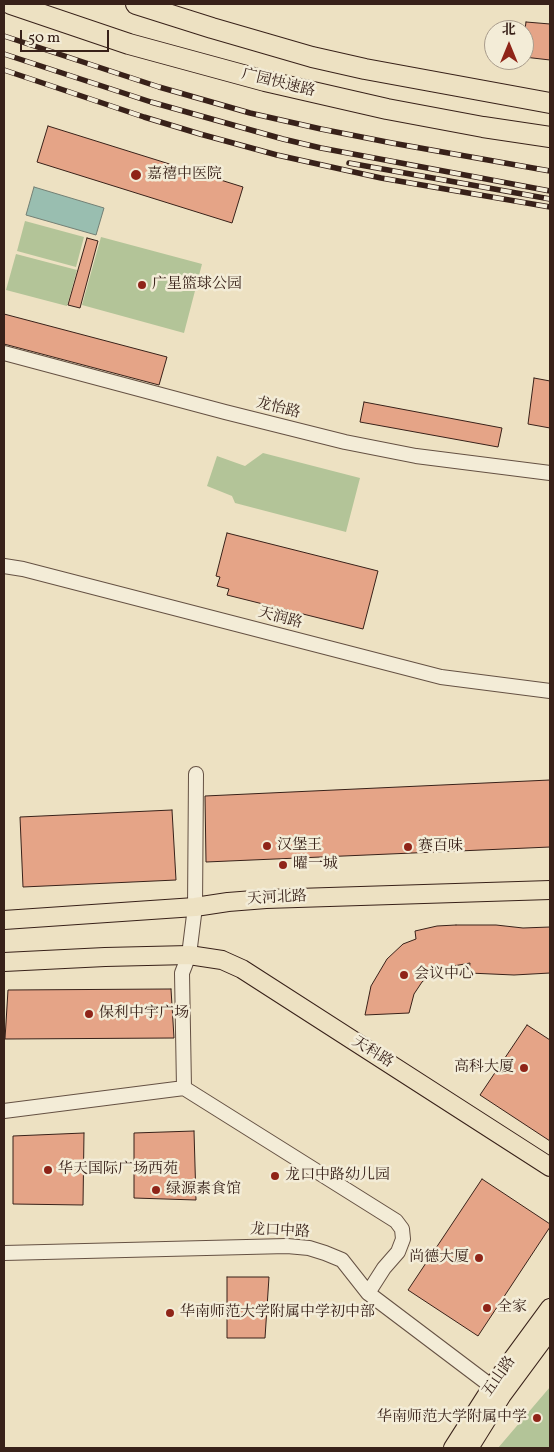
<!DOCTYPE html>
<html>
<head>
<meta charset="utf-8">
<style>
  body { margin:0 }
  #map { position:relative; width:554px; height:1452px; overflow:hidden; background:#ede1c2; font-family:Vollkorn,"Noto Serif SC",serif }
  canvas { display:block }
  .frame { position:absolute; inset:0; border:5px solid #382119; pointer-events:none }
  .north { position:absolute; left:484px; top:20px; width:50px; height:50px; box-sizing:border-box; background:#f3ecd7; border:1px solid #a89b8b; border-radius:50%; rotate:0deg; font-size:14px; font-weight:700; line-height:20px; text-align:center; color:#382119 }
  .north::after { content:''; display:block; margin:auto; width:18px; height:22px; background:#8f2418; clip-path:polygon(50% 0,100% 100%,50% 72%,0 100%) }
  .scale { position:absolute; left:20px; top:30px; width:89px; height:22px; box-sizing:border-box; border:2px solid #382119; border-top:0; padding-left:6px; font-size:15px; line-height:18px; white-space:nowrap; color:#382119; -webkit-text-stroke:4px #f3ecd7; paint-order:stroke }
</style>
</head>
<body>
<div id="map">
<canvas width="554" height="1452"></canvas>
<div class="frame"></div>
<div class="north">北</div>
<div class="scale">50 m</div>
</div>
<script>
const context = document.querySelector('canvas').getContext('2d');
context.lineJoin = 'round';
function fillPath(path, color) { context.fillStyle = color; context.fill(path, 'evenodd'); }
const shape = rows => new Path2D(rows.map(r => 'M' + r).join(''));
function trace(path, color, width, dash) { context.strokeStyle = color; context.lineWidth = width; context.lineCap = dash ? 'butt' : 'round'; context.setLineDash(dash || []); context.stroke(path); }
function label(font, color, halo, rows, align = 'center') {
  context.font = font + ' Vollkorn,"Noto Serif SC",serif'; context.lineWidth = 5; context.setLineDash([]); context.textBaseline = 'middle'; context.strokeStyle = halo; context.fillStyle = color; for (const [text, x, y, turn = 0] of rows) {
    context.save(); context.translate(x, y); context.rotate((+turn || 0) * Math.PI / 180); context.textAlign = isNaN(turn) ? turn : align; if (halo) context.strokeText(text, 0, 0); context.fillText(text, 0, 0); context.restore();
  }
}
const green = shape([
  [25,221,84,237,76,267,17,251],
  [101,237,202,264,184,333,82,305],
  [16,254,77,270,67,306,6,290],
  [263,453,360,478,346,532,235,503,232,496,207,486,217,456,245,466],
  [550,1387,550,1448,498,1448]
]);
const water = shape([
  [34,187,104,208,96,235,26,215,34,187]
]);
const building = shape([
  [526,22,550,24,550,60,524,57,524,37,526,22],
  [48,126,243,187,232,223,37,162,48,126],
  [87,238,98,241,80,308,68,305,87,238],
  [4,314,167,357,159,385,4,344,4,314],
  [534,378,550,381,550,428,528,424,534,378],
  [364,402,502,428,498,447,360,422,364,402],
  [227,533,378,571,363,629,227,595,229,589,217,586,220,577,216,576,227,533],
  [550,780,550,847,206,862,205,796,550,780],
  [172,810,176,880,23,887,20,817,172,810],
  [456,925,496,925,523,928,550,927,550,973,514,975,469,973,470,963,437,969,422,982,414,994,409,1013,365,1015,371,986,387,959,403,944,416,939,415,931,437,926,456,925],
  [171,989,174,1038,5,1039,8,990,171,989],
  [527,1025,550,1040,550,1141,480,1095,527,1025],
  [194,1131,196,1200,134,1198,134,1133,194,1131],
  [84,1133,83,1205,13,1204,13,1136,84,1133],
  [482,1179,550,1224,550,1227,478,1336,408,1290,482,1179],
  [227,1277,269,1277,265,1338,227,1338,227,1277]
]);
const minor = shape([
  [4,353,225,412,345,442,416,456,550,473],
  [4,566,23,569,441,677,550,691],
  [196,774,195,907,189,955,182,973,184,1088,396,1221,402,1229,403,1239,398,1252,384,1268,368,1293],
  [4,1111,184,1088],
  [4,1253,287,1246,309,1248,325,1253,342,1260,368,1293,499,1392]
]);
const major = shape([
  [4,920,195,907,228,902,266,899,550,890],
  [4,962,105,957,189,955,222,960,242,969,550,1167],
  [453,1448,492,1387,550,1308],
  [469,1448,502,1395,550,1330]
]);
const highway = shape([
  [11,4,129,44,265,81,387,109,483,127,550,137],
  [136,4,212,28,312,57,365,69,550,103]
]);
const rail = shape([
  [4,36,159,87,250,113,321,129,392,143,550,171],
  [4,54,151,102,283,139,321,148,550,191],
  [4,70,144,117,200,134,277,155,381,178,550,207],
  [349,163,550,199]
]);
const markers = [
  [136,175,6,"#8f2418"],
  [142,285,5,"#8f2418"],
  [267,846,5,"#8f2418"],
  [408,847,5,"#8f2418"],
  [283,865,5,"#8f2418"],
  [404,975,5,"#8f2418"],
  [89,1014,5,"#8f2418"],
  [524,1068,5,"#8f2418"],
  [48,1170,5,"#8f2418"],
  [275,1176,5,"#8f2418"],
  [156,1190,5,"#8f2418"],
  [479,1258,5,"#8f2418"],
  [487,1308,5,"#8f2418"],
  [170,1313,5,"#8f2418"],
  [537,1418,5,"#8f2418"]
];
const streetNames = [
  ["广园快速路",278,84,14],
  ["龙怡路",278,409,14],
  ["天润路",280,619,15],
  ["天河北路",277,899,-3],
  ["天科路",372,1053,32],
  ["龙口中路",280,1232,3],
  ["五山路",500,1377,-55]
];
const poiNames = [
  ["嘉禧中医院",147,175],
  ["广星篮球公园",152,285],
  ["汉堡王",277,846],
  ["赛百味",418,847],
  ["曜一城",293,865],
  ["会议中心",414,975],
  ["保利中宇广场",99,1014],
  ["高科大厦",514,1068,"right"],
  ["华天国际广场西苑",58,1170],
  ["龙口中路幼儿园",285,1176],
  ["绿源素食馆",166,1190],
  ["尚德大厦",469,1258,"right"],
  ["全家",497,1308],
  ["华南师范大学附属中学初中部",180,1313],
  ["华南师范大学附属中学",527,1418,"right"]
];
fillPath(green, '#b3c498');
fillPath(water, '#99beb0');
trace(water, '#727f74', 1);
fillPath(building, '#e5a487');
trace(building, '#382119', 1);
trace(minor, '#655143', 16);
trace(major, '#382119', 20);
trace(highway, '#382119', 22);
trace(minor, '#f3ecd7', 14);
trace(major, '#ede1c2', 18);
trace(highway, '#ede1c2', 20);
trace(rail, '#382119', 5.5);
trace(rail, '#f3ecd7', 4, [11]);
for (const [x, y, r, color] of markers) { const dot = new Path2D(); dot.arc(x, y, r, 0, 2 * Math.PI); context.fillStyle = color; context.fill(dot); trace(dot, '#f3ecd7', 2); }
label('15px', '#382119', '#f3ecd7', streetNames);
label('15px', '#382119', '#f3ecd7', poiNames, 'left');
</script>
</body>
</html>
